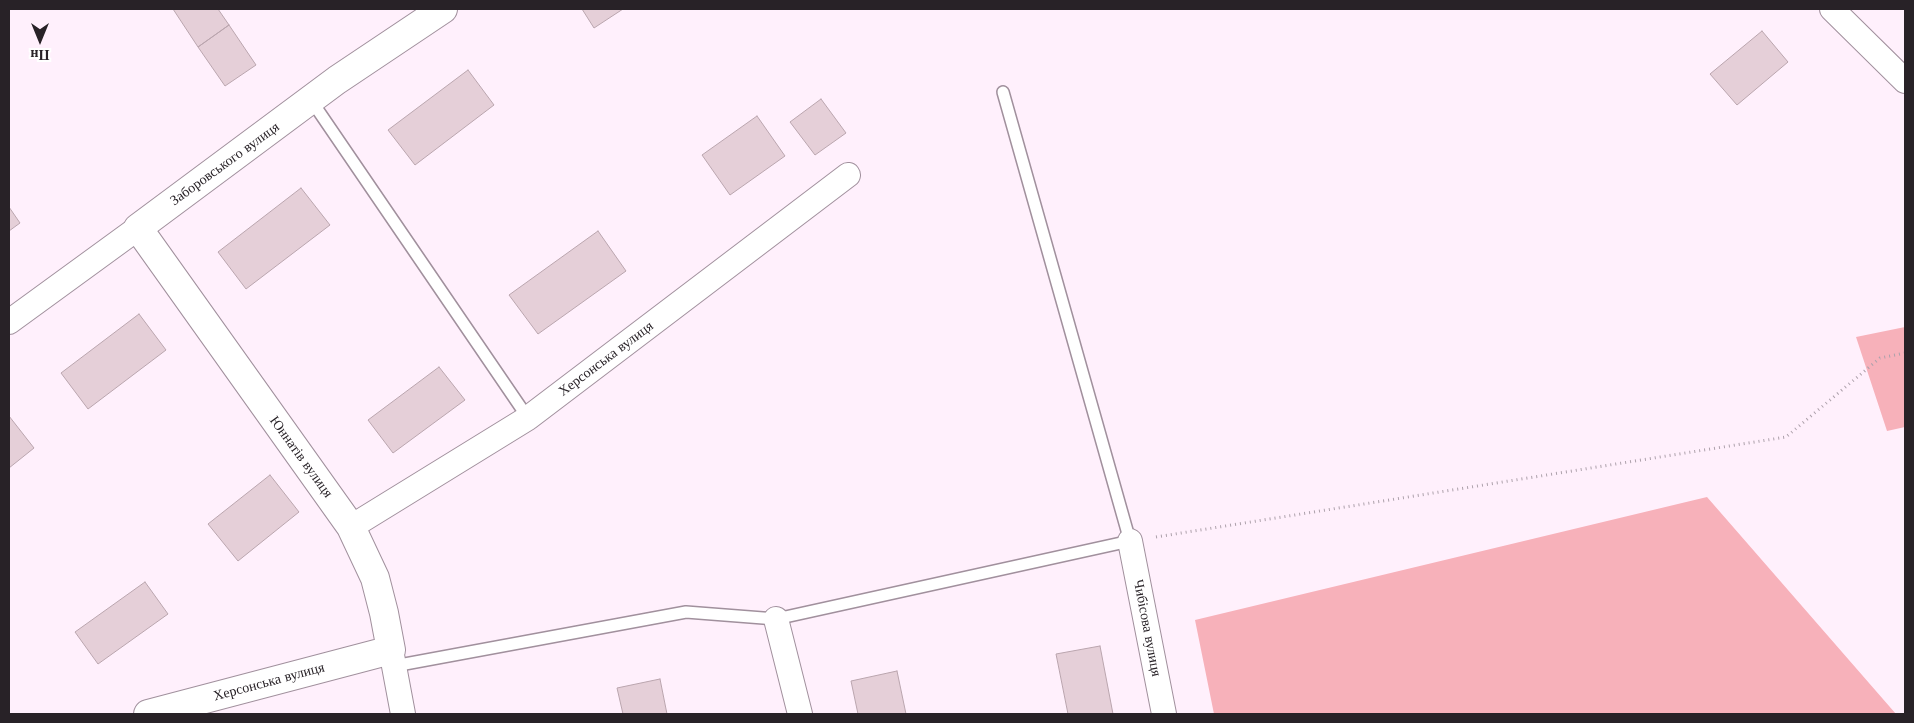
<!DOCTYPE html>
<html>
<head>
<meta charset="utf-8">
<style>
  body { margin:0 }
  #map { position:relative; width:1914px; height:723px; overflow:hidden; background:#fff0fc; font-family:"Libre Baskerville",serif }
  canvas { display:block }
  .frame { position:absolute; inset:0; border:10px solid #282227; pointer-events:none }
  .north { position:absolute; left:15px; top:15px; width:50px; height:50px; -webkit-text-stroke:4px #fff; paint-order:stroke; rotate:180deg; font-size:14px; font-weight:700; line-height:20px; text-align:center; color:#282227 }
  .north::after { content:''; display:block; margin:auto; width:18px; height:22px; background:#282227; clip-path:polygon(50% 0,100% 100%,50% 72%,0 100%) }
</style>
</head>
<body>
<div id="map">
<canvas width="1914" height="723"></canvas>
<div class="frame"></div>
<div class="north">Пн</div>
</div>
<script>
const context = document.querySelector('canvas').getContext('2d');
context.lineJoin = 'round';
function fillPath(path, color) { context.fillStyle = color; context.fill(path, 'evenodd'); }
const shape = rows => new Path2D(rows.map(r => 'M' + r).join(''));
function trace(path, color, width, dash) { context.strokeStyle = color; context.lineWidth = width; context.lineCap = dash ? 'butt' : 'round'; context.setLineDash(dash || []); context.stroke(path); }
function label(font, color, halo, rows, align = 'center') {
  context.font = font + ' "Libre Baskerville",serif'; context.lineWidth = 4; context.setLineDash([]); context.textBaseline = 'middle'; context.strokeStyle = halo; context.fillStyle = color; for (const [text, x, y, turn = 0] of rows) {
    context.save(); context.translate(x, y); context.rotate((+turn || 0) * Math.PI / 180); context.textAlign = isNaN(turn) ? turn : align; if (halo) context.strokeText(text, 0, 0); context.fillText(text, 0, 0); context.restore();
  }
}
const green = shape([
  [1905,327,1905,427,1887,431,1856,337],
  [1707,497,1896,714,1214,714,1195,620]
]);
const building = shape([
  [173,9,218,9,229,25,198,47,173,9],
  [582,9,623,9,594,28,582,9],
  [229,25,256,65,225,86,198,47,229,25],
  [1762,31,1788,62,1737,105,1710,74,1762,31],
  [468,70,494,105,415,165,388,130,468,70],
  [821,99,846,133,815,155,790,122,821,99],
  [757,116,785,156,730,195,702,155,757,116],
  [301,188,330,225,246,289,218,252,301,188],
  [9,207,20,223,9,231,9,207],
  [598,231,626,271,538,334,509,295,598,231],
  [139,314,166,350,88,409,61,373,139,314],
  [439,367,465,400,393,453,368,420,439,367],
  [9,416,34,448,9,468,9,416],
  [270,475,299,512,238,561,208,524,270,475],
  [145,582,168,614,98,664,75,632,145,582],
  [1100,646,1113,714,1068,714,1056,654,1100,646],
  [897,671,906,714,858,714,851,681,897,671],
  [660,679,667,714,623,714,617,688,660,679]
]);
const path = shape([
  [1156,537,1786,437,1880,358,1905,353]
]);
const service = shape([
  [311,100,528,418],
  [394,666,686,612,776,619,1130,541,1003,92]
]);
const minor = shape([
  [1832,9,1905,81],
  [9,322,138,228],
  [351,527,528,418,848,175],
  [1130,541,1164,714],
  [776,619,800,714],
  [391,650,403,714]
]);
const secondary = shape([
  [148,714,391,650,384,613,375,578,351,527,138,228,337,80,443,9]
]);
const streetNames = [
  ["Заборовського вулиця",225,164,-36],
  ["Херсонська вулиця",606,359,-37],
  ["Юннатів вулиця",301,457,54],
  ["Чибісова вулиця",1147,628,79],
  ["Херсонська вулиця",269,682,-15]
];
fillPath(green, '#f7b1ba');
fillPath(building, '#e5cfd8');
trace(building, '#baa5ae', 1);
trace(service, '#a1909d', 14);
trace(minor, '#a1909d', 26);
trace(secondary, '#a1909d', 30);
trace(path, '#ada1ab', 3, [1, 4]);
trace(service, '#fff', 11);
trace(minor, '#fff', 24);
trace(secondary, '#fff', 28);
label('14px', '#282227', '#fff', streetNames);
</script>
</body>
</html>
